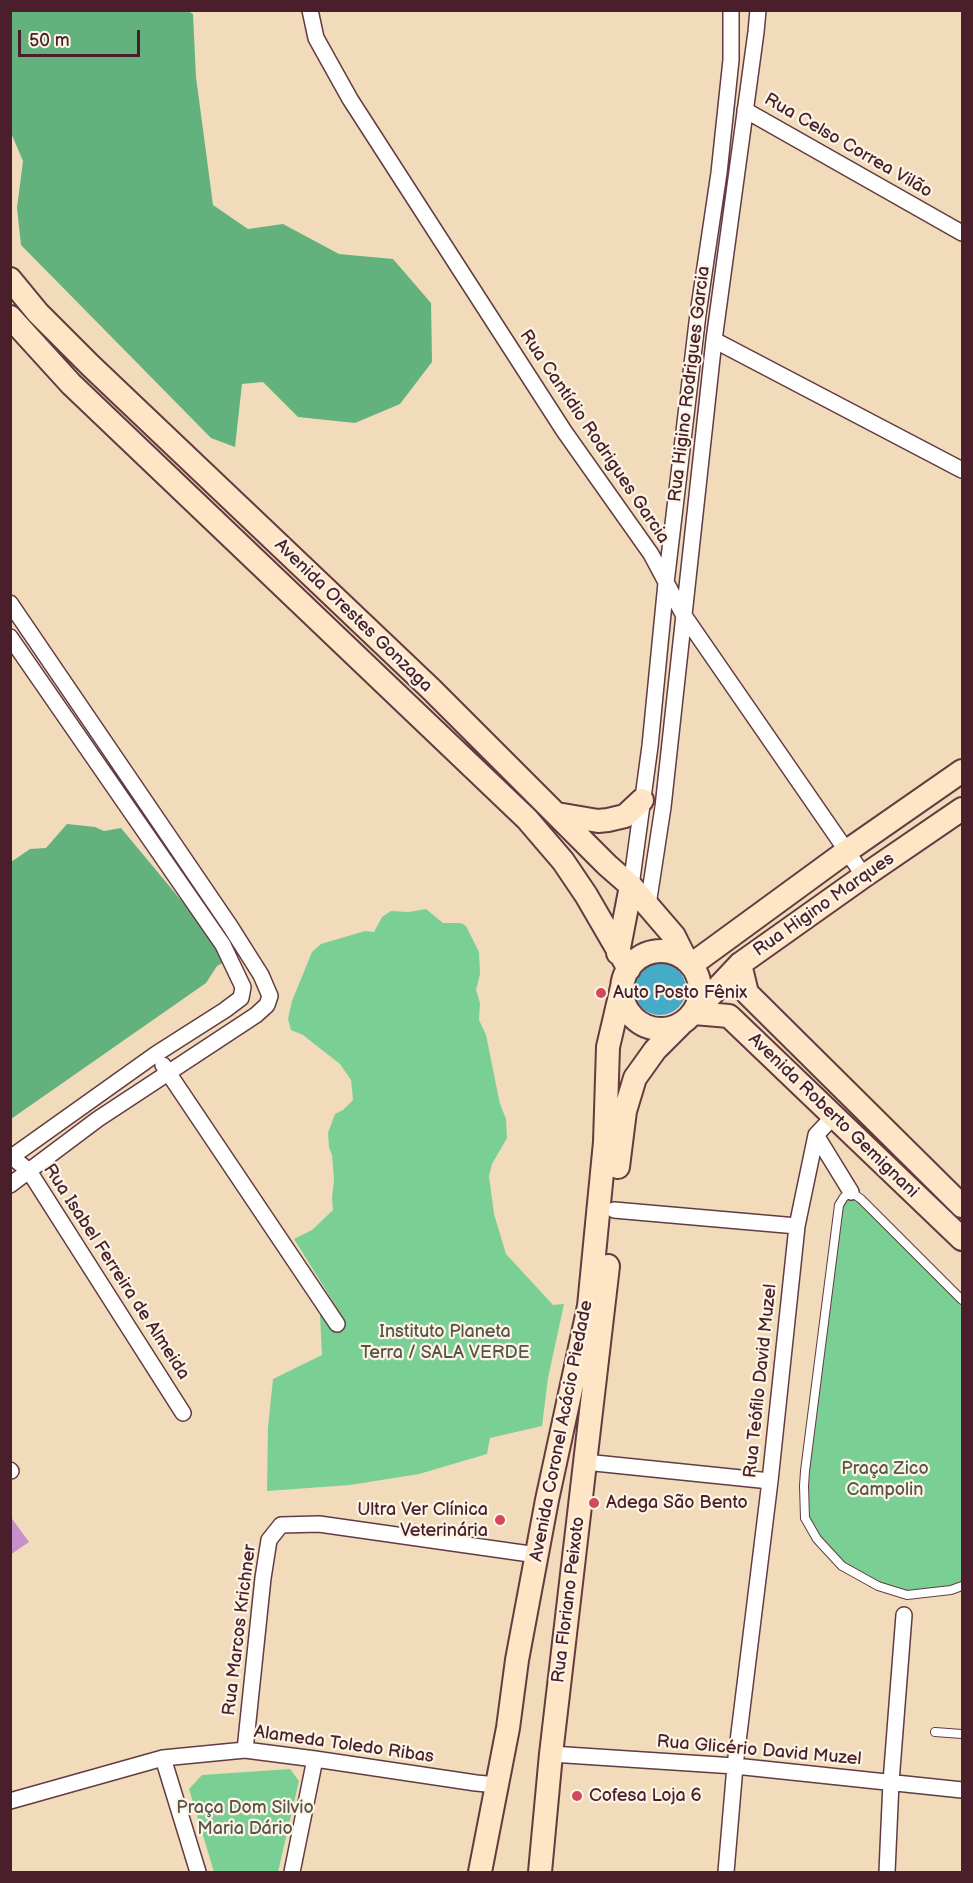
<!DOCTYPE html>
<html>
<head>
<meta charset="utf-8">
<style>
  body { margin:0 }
  #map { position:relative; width:973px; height:1883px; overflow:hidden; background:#f1dbbb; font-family:"Balsamiq Sans",sans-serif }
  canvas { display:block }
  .frame { position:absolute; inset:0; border:12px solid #4a1f2b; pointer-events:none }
  .scale { position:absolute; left:18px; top:30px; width:122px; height:27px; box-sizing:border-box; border:3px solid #4a1f2b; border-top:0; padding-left:8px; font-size:18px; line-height:21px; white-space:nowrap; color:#4a1f2b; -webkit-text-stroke:4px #fcf5e5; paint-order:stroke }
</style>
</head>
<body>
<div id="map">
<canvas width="973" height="1883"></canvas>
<div class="frame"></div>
<div class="scale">50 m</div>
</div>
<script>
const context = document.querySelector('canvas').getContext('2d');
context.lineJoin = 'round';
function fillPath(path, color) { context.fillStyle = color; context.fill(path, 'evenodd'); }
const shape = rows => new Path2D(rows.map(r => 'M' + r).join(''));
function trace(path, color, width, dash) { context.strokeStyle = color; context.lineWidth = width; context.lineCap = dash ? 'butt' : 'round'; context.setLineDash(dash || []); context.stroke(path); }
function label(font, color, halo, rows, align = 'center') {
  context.font = font + ' "Balsamiq Sans",sans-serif'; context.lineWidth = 4.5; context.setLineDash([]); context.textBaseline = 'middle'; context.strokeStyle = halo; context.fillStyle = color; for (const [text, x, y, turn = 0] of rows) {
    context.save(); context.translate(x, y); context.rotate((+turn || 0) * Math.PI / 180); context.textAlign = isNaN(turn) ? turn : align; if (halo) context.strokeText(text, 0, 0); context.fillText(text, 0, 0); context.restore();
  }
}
const green = shape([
  [426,909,443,923,461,923,466,926,479,952,480,974,476,990,480,1003,479,1020,486,1035,500,1104,506,1119,507,1138,492,1164,489,1176,494,1214,506,1254,553,1305,564,1304,548,1378,542,1426,490,1438,487,1454,419,1474,350,1485,267,1491,268,1427,273,1379,322,1355,320,1315,342,1316,294,1239,312,1230,333,1210,332,1198,334,1180,332,1155,329,1147,328,1133,335,1114,343,1110,353,1100,351,1080,340,1064,303,1035,291,1030,288,1019,292,1001,312,952,321,944,365,931,374,932,382,917,391,911,409,912],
  [851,1193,962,1300,962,1584,916,1593,879,1585,842,1565,818,1539,806,1518,805,1486,840,1205],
  [290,1769,299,1781,278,1872,214,1872,189,1789,202,1775]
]);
const forest = shape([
  [186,10,193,14,196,77,213,205,248,229,283,224,339,254,393,259,431,303,432,362,400,404,355,423,298,417,263,382,242,384,235,447,211,438,21,245,17,208,23,161,11,133,11,11],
  [67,824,95,827,104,831,121,828,230,959,217,966,206,983,11,1119,11,862,30,849,46,848]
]);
const water = shape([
  '634 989a26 26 0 1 1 52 0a26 26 0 1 1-52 0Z'
]);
const building = shape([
  [10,1516,29,1542,10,1555]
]);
const service = shape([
  [962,1300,861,1199,851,1192,844,1197,839,1205,805,1471,804,1486,805,1518,817,1539,842,1566,878,1586,907,1595,951,1590,962,1586],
  [935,1732,962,1734]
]);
const minor = shape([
  [310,10,316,38,350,99,564,431,651,554,683,614,864,876],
  [745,110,962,233],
  [714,340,962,470],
  [10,603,230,926,261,975,270,996,267,1005,256,1015,98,1119,10,1185],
  [10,637,223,945,243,987,241,998,225,1010,156,1054,10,1158],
  [631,886,650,746,666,583,698,314,719,173,731,60,731,10],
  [648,905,663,807,714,340,756,32,758,10],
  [163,1065,337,1324],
  [816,1135,851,1192],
  [12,1157,29,1171,183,1413],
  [614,1210,797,1226],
  [585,1462,770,1481],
  [10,1470,11,1471],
  [245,1750,263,1578,269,1540,281,1525,319,1524,537,1555],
  [551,1754,735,1766,962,1790],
  [163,1758,198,1872],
  [10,1801,163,1758,245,1750,315,1759,476,1783,497,1785],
  [292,1872,315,1759],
  [726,1872,735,1766,770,1481,797,1226,816,1135,833,1117],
  [887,1872,891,1782,904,1615]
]);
const secondary = shape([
  [10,279,38,313,91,366,432,690,607,865,631,886,674,936,686,960],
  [10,317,71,384,527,819,563,861,586,895,629,969],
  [557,814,598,821,608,820,625,816,642,800],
  '622 990a39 39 0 1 1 78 0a39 39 0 1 1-78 0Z',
  [618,953,631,886],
  [740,964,747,993,962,1206],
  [691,965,847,851,962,771],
  [694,1013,729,1016,962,1239],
  [694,1013,740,964,864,876,962,809],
  [618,1167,625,1111,635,1078,655,1050,681,1024],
  [480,1872,508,1728,517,1660,547,1500,589,1306,605,1142,608,1047,622,987],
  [540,1872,551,1754,608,1266]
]);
const markers = [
  [601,993,6,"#d1495b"],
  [594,1503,6,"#d1495b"],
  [500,1520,6,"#d1495b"],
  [577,1796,6,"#d1495b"]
];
const streetNames = [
  ["Rua Celso Correa Vilão",848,146,30],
  ["Rua Higino Rodrigues Garcia",690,384,-83],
  ["Rua Cantídio Rodrigues Garcia",594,437,56],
  ["Avenida Orestes Gonzaga",353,616,44],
  ["Rua Higino Marques",824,905,-35],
  ["Avenida Roberto Gemignani",833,1116,44],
  ["Rua Isabel Ferreira de Almeida",116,1272,57],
  ["Rua Teófilo David Muzel",761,1381,-84],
  ["Avenida Coronel Acácio Piedade",562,1431,-79],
  ["Rua Floriano Peixoto",569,1600,-83],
  ["Rua Marcos Krichner",240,1630,-83],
  ["Alameda Toledo Ribas",344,1745,8],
  ["Rua Glicério David Muzel",759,1751,5]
];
const poiNames = [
  ["Auto Posto Fênix",613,993],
  ["Adega São Bento",606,1503],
  ["Ultra Ver Clínica",488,1510,"right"],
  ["Veterinária",488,1531,"right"],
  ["Cofesa Loja 6",589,1796]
];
const parkNames = [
  ["Instituto Planeta",445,1332],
  ["Terra / SALA VERDE",445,1353],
  ["Praça Zico",885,1469],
  ["Campolin",885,1490],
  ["Praça Dom Silvio",245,1808],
  ["Maria Dário",245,1829]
];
fillPath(green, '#7ad094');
fillPath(forest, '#63b27e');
fillPath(water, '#46abc6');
fillPath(building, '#c890cb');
trace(service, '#633b41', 10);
trace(minor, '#633b41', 18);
trace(secondary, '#633b41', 26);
trace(service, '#fff', 8);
trace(minor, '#fff', 15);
trace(secondary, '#fee5c5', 22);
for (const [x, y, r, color] of markers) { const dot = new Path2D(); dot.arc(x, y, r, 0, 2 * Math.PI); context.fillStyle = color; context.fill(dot); trace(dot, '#fcf5e5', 2); }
label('18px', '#4a1f2b', '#fcf5e5', streetNames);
label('18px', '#4a1f2b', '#fcf5e5', poiNames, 'left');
label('18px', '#58544a', '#fcf5e5', parkNames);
</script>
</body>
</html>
